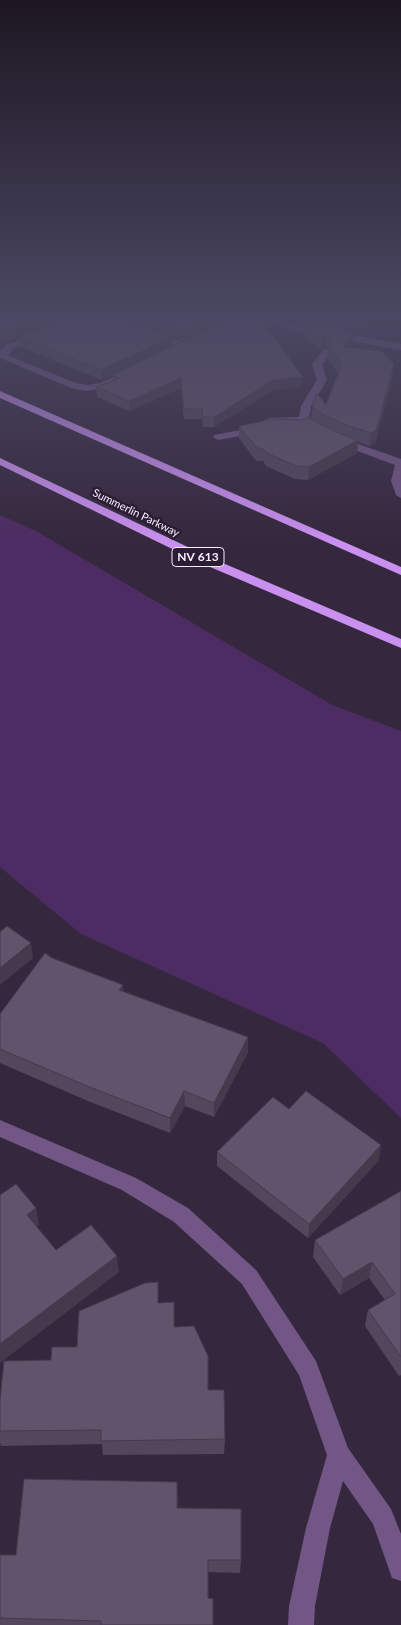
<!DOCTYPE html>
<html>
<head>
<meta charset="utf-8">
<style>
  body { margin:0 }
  canvas { display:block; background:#35283e }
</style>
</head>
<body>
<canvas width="401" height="1625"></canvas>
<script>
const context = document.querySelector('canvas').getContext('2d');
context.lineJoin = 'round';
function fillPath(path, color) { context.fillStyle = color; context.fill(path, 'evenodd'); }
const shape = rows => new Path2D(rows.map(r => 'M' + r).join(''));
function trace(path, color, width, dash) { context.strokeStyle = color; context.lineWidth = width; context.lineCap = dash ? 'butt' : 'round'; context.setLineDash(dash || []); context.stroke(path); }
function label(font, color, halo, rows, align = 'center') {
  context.font = font + ' Lato,sans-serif'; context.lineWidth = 5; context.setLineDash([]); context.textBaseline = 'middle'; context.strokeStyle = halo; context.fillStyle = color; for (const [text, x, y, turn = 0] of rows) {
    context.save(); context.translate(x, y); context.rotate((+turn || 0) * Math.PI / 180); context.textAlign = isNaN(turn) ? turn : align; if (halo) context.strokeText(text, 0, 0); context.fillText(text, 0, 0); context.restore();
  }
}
const green = shape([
  [0,515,36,531,332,705,401,731,401,1118,323,1043,81,934,0,867]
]);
const minor = shape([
  [241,315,257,315,302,326,401,344,401,350,302,332,241,315],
  [153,331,188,344,190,346,185,349,182,348,150,336,150,332,153,331],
  [39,332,42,333,42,337,12,349,9,356,76,383,87,385,100,383,119,375,124,378,103,388,87,391,74,389,0,358,0,351,6,345,39,332],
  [326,349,331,352,322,365,327,380,311,406,309,419,320,428,344,439,401,459,401,498,396,495,391,481,395,465,336,443,312,432,301,423,272,424,246,435,218,440,213,437,214,435,240,430,270,418,299,417,301,406,317,380,312,365,323,350,326,349],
  [0,1120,136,1178,188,1208,256,1270,316,1361,348,1448,391,1509,401,1534,401,1581,392,1578,373,1524,343,1481,330,1528,315,1606,314,1625,288,1625,289,1606,306,1528,327,1455,299,1375,242,1284,174,1222,122,1190,0,1137,0,1120]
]);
const highway = shape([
  [0,391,401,567,401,575,0,398,0,391],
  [0,458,211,558,401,639,401,648,203,564,0,465,0,458]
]);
const wall = shape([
  [0,315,258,315,302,386,273,390,214,427,203,427,202,419,184,419,181,388,129,411,97,397,96,387,114,380,113,375,184,341,137,323,172,337,172,346,102,380,21,347,20,337,68,316,9,341,0,337],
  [288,315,371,315,363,327,351,326,351,331,354,331,353,343,350,348,394,364,393,376,375,443,370,446,358,442,357,453,308,480,295,479,266,466,263,461,256,461,239,438,239,426,314,421,311,418,312,406,326,405,338,373,328,360,328,349,325,347,320,351,304,334,305,324,293,322],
  [52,958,123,985,123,992,248,1052,214,1117,185,1106,170,1133,88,1101,0,1063,0,1014],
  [217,1152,379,1160,308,1238,217,1166],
  [401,1191,401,1375,399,1376,365,1326,368,1310,385,1300,369,1278,340,1295,313,1257,315,1240],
  [159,1303,175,1327,208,1390,225,1439,224,1454,103,1455,102,1444,1,1446,0,1443,0,1400,51,1360,77,1347],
  [178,1496,177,1508,241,1560,240,1573,208,1572,208,1598,213,1625,0,1625,0,1555,16,1555]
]);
const shadedWall = shape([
  [48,315,71,315,9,341,8,332],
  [218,315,222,315,222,322,184,341,184,332],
  [366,315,371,315,363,327,364,318],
  [354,331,353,343,342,359,343,347],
  [326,335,325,347,320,351,320,340],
  [172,337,172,346,102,380,101,370],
  [394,364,393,376,375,443,370,446,371,433],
  [303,377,302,386,273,390,214,427,214,417,273,380],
  [181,378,181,388,129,411,129,401],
  [358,440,357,453,308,480,309,467],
  [31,943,33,958,0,985,0,968],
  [123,985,124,1000,119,990],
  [248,1037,248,1052,214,1117,214,1103],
  [184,1091,185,1106,170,1133,170,1118],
  [381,1145,379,1160,308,1238,309,1224],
  [36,1208,39,1225,30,1231,27,1215],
  [117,1256,119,1272,0,1363,0,1344],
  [372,1262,369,1278,340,1295,343,1279],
  [177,1482,178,1496,177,1521]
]);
const building = shape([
  [0,315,48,315,8,332,0,328,0,315],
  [71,315,115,315,172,337,101,370,20,337,71,315],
  [140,315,218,315,184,332,140,315],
  [231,315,258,315,303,377,273,380,214,417,203,417,202,409,184,409,181,378,129,401,96,387,119,378,113,375,231,318,231,315],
  [307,315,366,315,364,318,344,315,352,324,307,315],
  [305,323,354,331,343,347,381,351,394,364,376,431,371,433,346,425,322,414,312,406,317,393,326,405,342,363,328,348,333,341,333,339,326,335,320,340,305,323],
  [307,417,336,432,358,440,309,467,296,466,267,453,263,449,257,448,239,426,274,419,306,420,307,417],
  [7,926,31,943,0,968,0,932,7,926],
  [45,953,52,958,123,985,119,990,248,1037,214,1103,184,1091,170,1118,87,1086,0,1049,0,1020,1,1018,0,1018,0,1014,45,953],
  [306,1091,381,1145,309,1224,217,1152,273,1097,289,1109,306,1091],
  [16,1184,36,1208,27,1215,56,1250,91,1225,117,1256,0,1344,0,1195,16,1184],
  [401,1191,401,1357,368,1310,395,1294,372,1262,343,1279,315,1240,401,1191],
  [158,1282,158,1303,174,1302,174,1327,194,1326,208,1356,208,1390,224,1390,225,1439,101,1441,101,1430,0,1431,0,1400,4,1361,51,1360,52,1347,77,1347,79,1311,145,1283,158,1282],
  [24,1479,177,1482,177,1508,241,1509,241,1560,208,1560,208,1598,213,1599,213,1625,101,1625,101,1621,0,1618,0,1555,16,1555,24,1479]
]);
const farStreetnames = [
  ["Summerlin Parkway",136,513,26]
];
const shields = [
  [198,557,52]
];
const shieldNames = [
  ["NV 613",198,557]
];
fillPath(green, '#4d2c63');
fillPath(minor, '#725686');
fillPath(highway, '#c990f0');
fillPath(wall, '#53475d');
fillPath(shadedWall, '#443a4c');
fillPath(building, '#61536c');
trace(building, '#443a4c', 1);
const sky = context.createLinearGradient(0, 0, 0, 543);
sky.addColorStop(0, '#1d1622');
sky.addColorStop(0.58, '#4b4863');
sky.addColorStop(1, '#4b486300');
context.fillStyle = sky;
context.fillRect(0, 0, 401, 543);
label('11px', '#f7effe', '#2b1e34', farStreetnames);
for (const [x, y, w] of shields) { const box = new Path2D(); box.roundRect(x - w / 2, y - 9.5, w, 19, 4); context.fillStyle = '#2b1e34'; context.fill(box); trace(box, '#f7effe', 1); }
label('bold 12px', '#f7effe', null, shieldNames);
</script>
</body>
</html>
